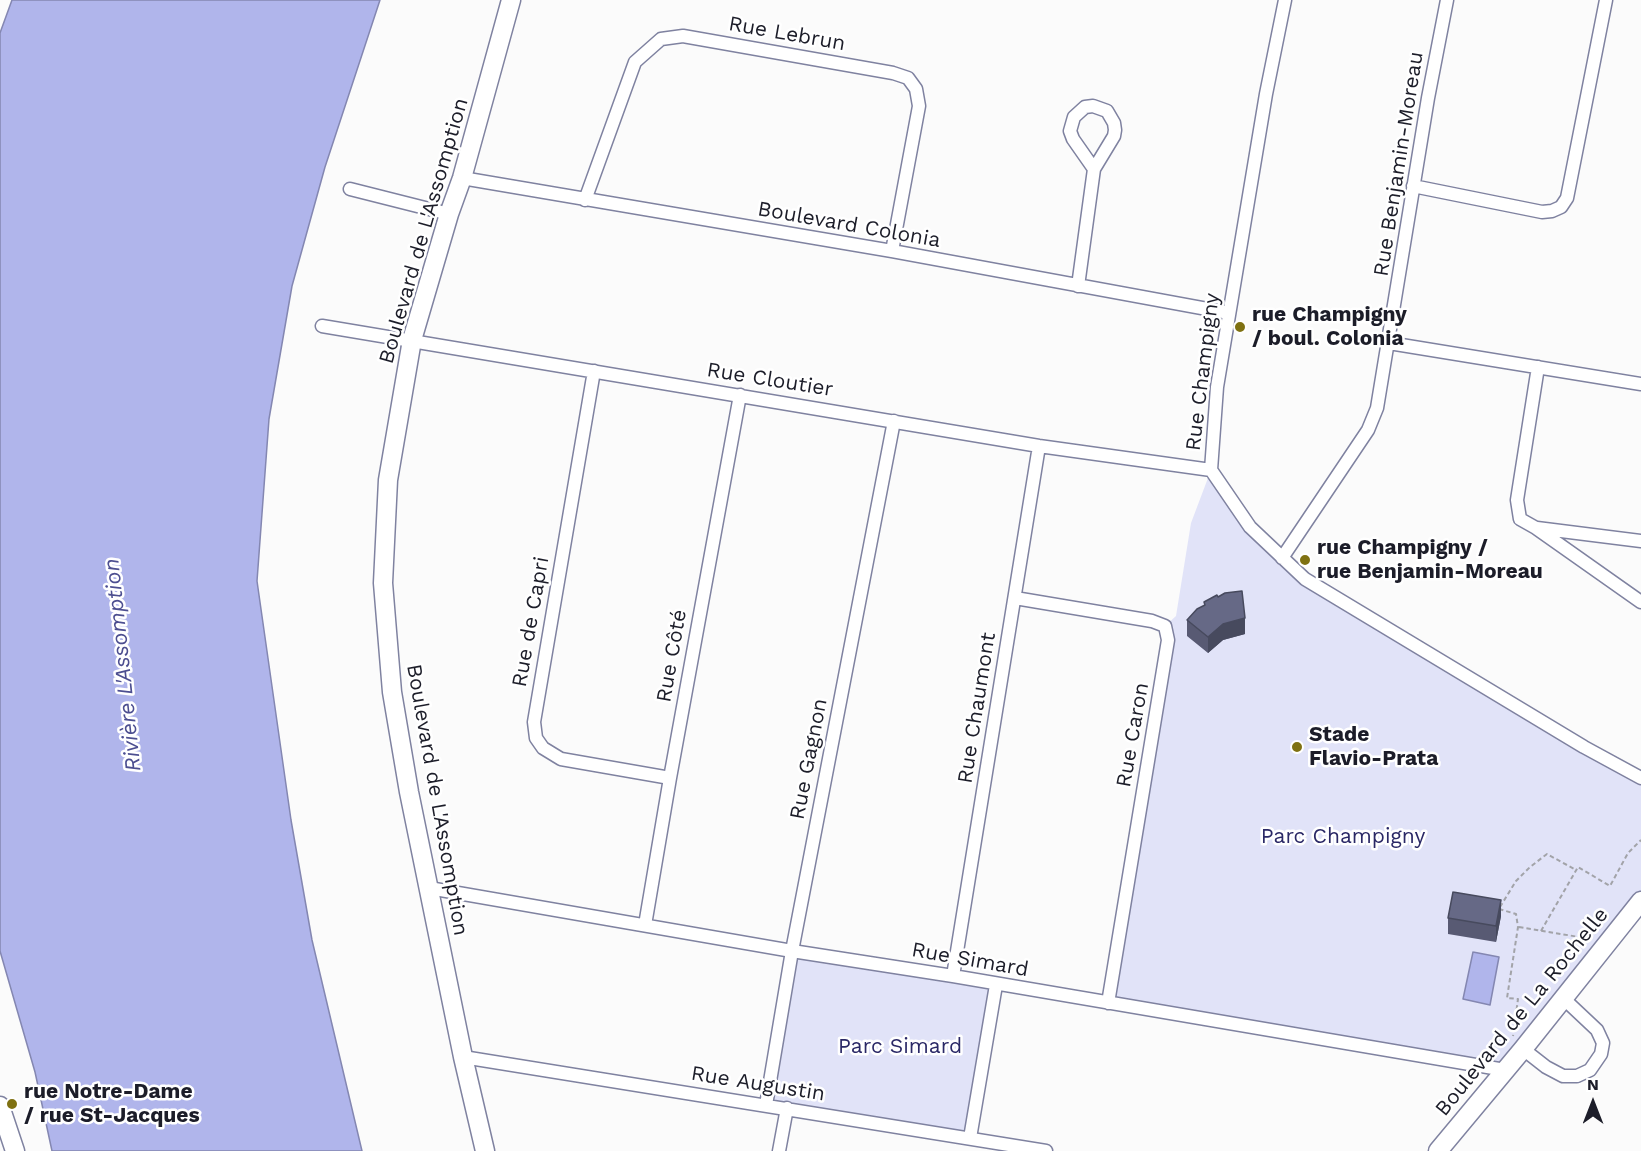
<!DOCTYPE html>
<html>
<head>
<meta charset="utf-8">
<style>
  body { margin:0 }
  #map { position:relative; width:1641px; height:1151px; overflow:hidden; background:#fbfbfb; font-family:"Work Sans",sans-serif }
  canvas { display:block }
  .north { position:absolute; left:1563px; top:1073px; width:60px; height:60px; -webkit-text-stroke:4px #fff; paint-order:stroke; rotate:0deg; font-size:16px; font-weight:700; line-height:24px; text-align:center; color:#1c1d29 }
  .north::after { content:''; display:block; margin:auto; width:21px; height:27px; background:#1c1d29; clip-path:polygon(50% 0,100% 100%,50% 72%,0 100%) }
</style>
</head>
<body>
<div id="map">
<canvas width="1641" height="1151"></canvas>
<div class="north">N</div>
</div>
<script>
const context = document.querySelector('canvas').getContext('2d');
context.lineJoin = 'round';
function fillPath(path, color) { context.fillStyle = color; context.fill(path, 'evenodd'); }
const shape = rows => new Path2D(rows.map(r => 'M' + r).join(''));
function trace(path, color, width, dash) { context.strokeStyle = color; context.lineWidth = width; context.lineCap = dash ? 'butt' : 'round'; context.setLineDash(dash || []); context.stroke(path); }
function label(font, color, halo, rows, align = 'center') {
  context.font = font + ' "Work Sans",sans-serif'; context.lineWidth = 5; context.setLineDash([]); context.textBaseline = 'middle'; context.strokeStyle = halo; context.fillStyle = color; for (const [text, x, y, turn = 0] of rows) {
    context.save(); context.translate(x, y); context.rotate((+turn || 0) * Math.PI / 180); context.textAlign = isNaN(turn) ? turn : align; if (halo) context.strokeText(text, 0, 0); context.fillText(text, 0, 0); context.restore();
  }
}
const green = shape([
  [1211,470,1282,558,1641,776,1641,901,1505,1070,1108,1003,1165,626,1176,616,1191,523],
  [792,951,996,985,970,1138,766,1105]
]);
const water = shape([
  [12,0,380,0,325,167,292,286,269,419,257,581,291,820,312,940,362,1151,52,1151,35,1072,0,951,0,33,12,0],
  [1473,952,1499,957,1490,1005,1463,999,1473,952]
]);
const path = shape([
  [1500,907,1516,881,1530,867,1547,854,1576,870],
  [1499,909,1516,914,1518,927,1507,998,1518,999,1513,1036],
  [1519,927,1591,939],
  [1541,931,1578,867,1610,886,1628,853,1641,840]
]);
const street = shape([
  [1285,0,1266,94,1217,387,1211,470,1250,527,1305,579,1584,747,1641,778],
  [1093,106,1107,111,1114,123,1115,130,1114,136,1094,169,1073,139,1070,131,1074,117,1085,107,1093,106],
  [462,178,892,251,1229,313],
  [1413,186,1542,212,1552,211,1561,207,1567,198,1606,0],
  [350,189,449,214],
  [585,200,635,62,661,39,683,36,893,73,908,78,916,89,919,106,892,251],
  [1078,286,1094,169],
  [322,326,1039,446,1211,470],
  [1389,343,1641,384],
  [1538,367,1517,500,1520,519,1536,528,1641,602],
  [594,371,534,722,536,738,543,748,561,759,670,778],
  [1537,528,1641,541],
  [1282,558,1368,430,1377,408,1428,98,1447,0],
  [1015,598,1152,621,1165,626,1168,640,1108,1003],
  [429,888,792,951,953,976,1505,1070],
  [645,925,670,778,740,395],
  [953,976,1039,446],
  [1523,1049,1546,1067,1563,1076,1577,1076,1590,1070,1601,1054,1603,1043,1597,1030,1563,998],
  [463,1057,1046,1151],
  [766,1105,792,951,894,421],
  [970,1138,996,985],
  [779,1151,787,1108]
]);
const secondary = shape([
  [0,1106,15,1151],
  [485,1151,463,1057,409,792,392,692,383,583,388,480,412,340,449,214,462,178,511,0],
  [1438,1151,1523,1049,1641,901]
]);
const wall = shape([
  [1218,597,1245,634,1223,640,1208,653,1187,636,1187,620,1204,605,1204,602],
  [1501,916,1496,942,1448,934,1448,918]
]);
const shadedWall = shape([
  [1245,618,1245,634,1223,640,1208,653,1208,637,1223,624],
  [1501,900,1501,916,1496,942,1496,926]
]);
const building = shape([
  [1242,591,1245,618,1223,624,1208,637,1187,620,1197,609,1205,605,1204,602,1217,595,1218,597,1225,593,1242,591],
  [1453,892,1501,900,1496,926,1448,918,1453,892]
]);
const markers = [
  [1240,327,6,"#7f7112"],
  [1305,560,6,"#7f7112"],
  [1297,747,6,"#7f7112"],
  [12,1104,6,"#7f7112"]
];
const streetNames = [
  ["Rue Lebrun",787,34,10],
  ["Rue Benjamin-Moreau",1399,164,-81],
  ["Boulevard Colonia",849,225,10],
  ["Boulevard de L'Assomption",424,231,-74],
  ["Rue Champigny",1203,372,-83],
  ["Rue Cloutier",770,380,9],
  ["Rue de Capri",531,622,-80],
  ["Rue Côté",672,656,-80],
  ["Rue Chaumont",977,708,-81],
  ["Rue Caron",1133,735,-80],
  ["Rue Gagnon",809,759,-79],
  ["Boulevard de L'Assomption",437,800,80],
  ["Rue Simard",970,960,10],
  ["Boulevard de La Rochelle",1522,1012,-51],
  ["Rue Augustin",758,1084,9]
];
const poiNames = [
  ["rue Champigny",1252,315],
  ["/ boul. Colonia",1252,339],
  ["rue Champigny /",1317,548],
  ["rue Benjamin-Moreau",1317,572],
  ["Stade",1309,735],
  ["Flavio-Prata",1309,759],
  ["rue Notre-Dame",24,1092],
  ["/ rue St-Jacques",24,1116]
];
const parkNames = [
  ["Parc Champigny",1343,837],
  ["Parc Simard",900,1047]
];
const waterNames = [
  ["Rivière L'Assomption",123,665,-96]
];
fillPath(green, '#e1e3f8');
fillPath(water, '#b0b5eb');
trace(water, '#8487b1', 1.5);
trace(street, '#7f82a0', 15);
trace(secondary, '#7f82a0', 21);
trace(path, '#a2a3a8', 2, [4.5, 3]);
trace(street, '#fff', 12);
trace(secondary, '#fff', 18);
fillPath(wall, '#585a73');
fillPath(shadedWall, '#474a5e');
fillPath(building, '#666986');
trace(building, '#474a5e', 1.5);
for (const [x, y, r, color] of markers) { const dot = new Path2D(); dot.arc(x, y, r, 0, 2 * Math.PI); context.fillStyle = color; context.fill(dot); trace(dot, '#fff', 2); }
label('21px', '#1c1d29', '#fff', streetNames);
label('bold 21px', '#1c1d29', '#fff', poiNames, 'left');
label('21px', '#2a2866', '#fff', parkNames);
label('italic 22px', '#4c4e90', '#fff', waterNames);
</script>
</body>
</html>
